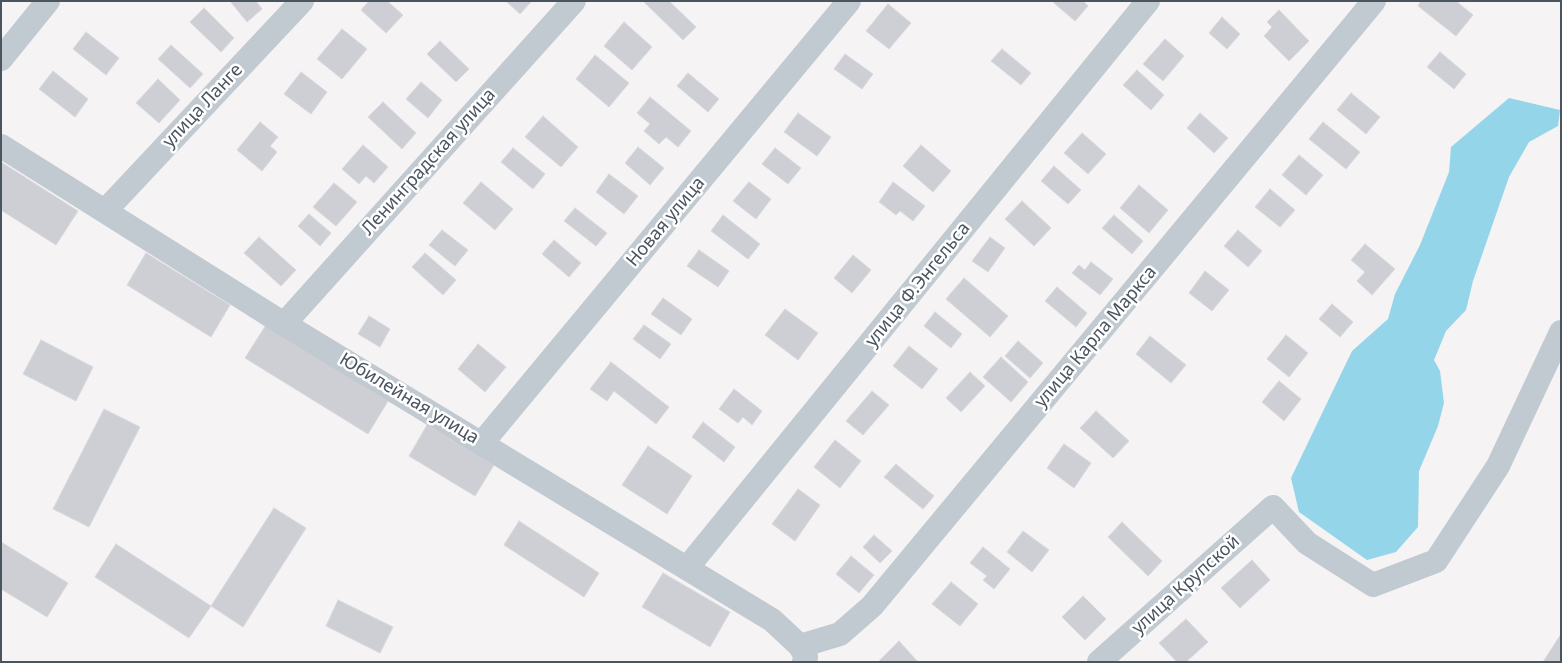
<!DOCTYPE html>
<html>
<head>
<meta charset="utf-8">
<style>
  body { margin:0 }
  #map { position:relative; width:1562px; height:663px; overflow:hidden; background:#f5f3f3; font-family:"Noto Sans",sans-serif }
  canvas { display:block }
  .frame { position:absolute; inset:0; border:2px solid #4b5560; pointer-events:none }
</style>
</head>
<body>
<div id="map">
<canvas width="1562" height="663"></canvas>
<div class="frame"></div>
</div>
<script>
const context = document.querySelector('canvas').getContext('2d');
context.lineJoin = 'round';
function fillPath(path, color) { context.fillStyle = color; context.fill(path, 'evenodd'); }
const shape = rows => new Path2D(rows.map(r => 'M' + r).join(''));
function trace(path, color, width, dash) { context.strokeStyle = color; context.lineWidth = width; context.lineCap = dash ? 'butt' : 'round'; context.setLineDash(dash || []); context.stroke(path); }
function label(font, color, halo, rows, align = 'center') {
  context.font = font + ' "Noto Sans",sans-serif'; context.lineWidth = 5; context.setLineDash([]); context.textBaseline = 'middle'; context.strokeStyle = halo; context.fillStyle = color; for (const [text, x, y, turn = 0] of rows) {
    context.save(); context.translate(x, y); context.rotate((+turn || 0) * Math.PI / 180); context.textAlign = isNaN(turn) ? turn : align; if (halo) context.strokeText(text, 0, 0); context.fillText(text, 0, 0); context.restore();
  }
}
const water = shape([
  [1509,98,1560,110,1558,126,1529,142,1509,177,1473,281,1466,310,1446,331,1434,360,1440,371,1444,403,1438,426,1419,471,1418,527,1396,552,1367,560,1299,512,1291,478,1352,351,1388,319,1395,294,1420,245,1449,172,1451,147]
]);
const building = shape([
  [230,1,256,1,262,9,247,22,230,1],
  [369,1,387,1,403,15,386,33,361,10,369,1],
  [506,1,530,1,531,2,520,14,506,1],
  [669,1,696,27,683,40,644,2,669,1],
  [1055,1,1083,1,1088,6,1075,21,1054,3,1055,1],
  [1421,1,1456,1,1473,15,1456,36,1418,6,1421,1],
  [888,4,911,23,889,49,866,31,888,4],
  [204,8,234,38,221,52,190,22,204,8],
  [1279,10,1309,41,1289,61,1264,36,1272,27,1267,22,1279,10],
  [1222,17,1240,34,1227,49,1209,33,1222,17],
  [624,22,652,47,632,70,604,46,624,22],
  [342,29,367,49,342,79,317,59,342,29],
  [86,32,119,58,106,75,73,49,86,32],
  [1165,39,1184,56,1163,81,1143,64,1165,39],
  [440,41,469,69,456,82,427,54,440,41],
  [171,45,203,74,190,88,158,59,171,45],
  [1002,49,1031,73,1021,85,991,61,1002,49],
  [1440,52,1466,74,1454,89,1427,67,1440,52],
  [845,54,873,74,862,89,834,69,845,54],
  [595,55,629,83,609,107,576,79,595,55],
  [1137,70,1164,95,1151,110,1123,85,1137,70],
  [53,71,88,99,75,117,39,89,53,71],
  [301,72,327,92,311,114,284,94,301,72],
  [688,73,719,99,708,112,677,86,688,73],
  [158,79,180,100,159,123,136,103,158,79],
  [421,82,442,100,428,118,406,99,421,82],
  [1351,93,1380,117,1366,134,1337,110,1351,93],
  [650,97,691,131,678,147,666,137,659,144,644,131,650,124,637,113,650,97],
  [383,102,416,133,402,149,368,117,383,102],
  [798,113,831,137,817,156,784,132,798,113],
  [1200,113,1228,138,1214,153,1187,128,1200,113],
  [543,116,578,147,561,167,525,137,543,116],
  [260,122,278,137,270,146,277,152,262,171,237,150,260,122],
  [1323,122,1360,152,1346,169,1309,139,1323,122],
  [1082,133,1106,154,1088,174,1064,153,1082,133],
  [363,145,388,167,374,183,366,176,359,184,342,169,363,145],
  [921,145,951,171,933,192,903,166,921,145],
  [638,147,664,168,650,185,625,163,638,147],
  [513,148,545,174,533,189,501,162,513,148],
  [775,148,801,168,788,184,762,164,775,148],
  [1299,155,1323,175,1306,195,1282,175,1299,155],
  [1,162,78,211,56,245,1,210,1,162],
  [1054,166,1081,190,1068,204,1041,181,1054,166],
  [609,174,638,196,624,214,596,192,609,174],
  [481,182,513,209,495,230,463,203,481,182],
  [749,182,771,199,756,219,733,201,749,182],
  [893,182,925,206,913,221,900,211,896,215,879,202,893,182],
  [334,183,357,202,336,226,313,207,334,183],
  [1139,185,1168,210,1149,233,1120,208,1139,185],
  [1270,189,1295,210,1280,227,1255,207,1270,189],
  [1022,201,1051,228,1034,246,1005,219,1022,201],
  [575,208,607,233,596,246,564,221,575,208],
  [309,214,331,233,320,246,298,226,309,214],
  [723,215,760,244,748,259,711,231,723,215],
  [1114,215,1143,241,1132,254,1102,228,1114,215],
  [442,230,468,250,455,266,429,245,442,230],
  [1238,230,1262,251,1248,267,1224,246,1238,230],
  [259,237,296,270,281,286,244,253,259,237],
  [990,237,1005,248,988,272,972,261,990,237],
  [554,240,581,263,569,277,542,254,554,240],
  [1365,244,1395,269,1372,295,1357,281,1365,272,1351,260,1365,244],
  [699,250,729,271,718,287,687,266,699,250],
  [146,253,230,305,211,337,127,285,146,253],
  [425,253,456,280,443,295,412,267,425,253],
  [853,255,871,270,852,293,834,278,853,255],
  [1091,262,1113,279,1100,295,1072,273,1079,265,1085,270,1091,262],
  [1205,271,1229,290,1212,311,1189,293,1205,271],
  [964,278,1008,316,990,337,946,299,964,278],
  [1057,287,1087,313,1076,327,1045,301,1057,287],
  [663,298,692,319,681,335,651,314,663,298],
  [1332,304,1353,322,1340,337,1319,319,1332,304],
  [785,309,818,333,798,360,765,335,785,309],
  [935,312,962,334,951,348,924,326,935,312],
  [369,316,390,329,380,347,358,334,369,316],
  [266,325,388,401,368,434,245,358,266,325],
  [644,325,671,344,660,359,633,339,644,325],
  [1286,335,1308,353,1289,377,1267,359,1286,335],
  [1150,336,1186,365,1171,383,1136,354,1150,336],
  [41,340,93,367,76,401,23,374,41,340],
  [1018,341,1043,363,1030,378,1005,356,1018,341],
  [478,344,506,367,485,392,458,369,478,344],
  [909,346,938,369,922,389,893,366,909,346],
  [1001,357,1028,382,1011,402,983,377,1001,357],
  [611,362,669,407,656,424,614,391,607,401,590,389,611,362],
  [970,372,985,386,961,412,946,398,970,372],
  [1279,381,1301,399,1284,421,1262,402,1279,381],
  [734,389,762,411,752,425,743,417,738,423,719,409,734,389],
  [872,391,889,405,863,435,846,421,872,391],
  [104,409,140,427,89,527,53,509,104,409],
  [1096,411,1129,441,1113,458,1080,428,1096,411],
  [703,422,735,447,724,462,692,437,703,422],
  [427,425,494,465,475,496,409,456,427,425],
  [835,440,861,461,840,488,814,467,835,440],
  [1064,444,1091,463,1074,488,1047,468,1064,444],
  [648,446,692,476,667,514,622,485,648,446],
  [896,464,934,496,923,509,884,477,896,464],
  [798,489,820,505,795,541,772,524,798,489],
  [274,508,306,528,243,627,211,606,274,508],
  [519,521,599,573,584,597,504,545,519,521],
  [1122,522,1162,561,1148,576,1108,537,1122,522],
  [1023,531,1049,550,1032,572,1007,552,1023,531],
  [874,535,892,551,880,563,863,547,874,535],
  [1,542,68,583,47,617,1,589,1,542],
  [116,544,211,606,189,638,95,577,116,544],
  [983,547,1010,569,994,589,983,580,987,576,970,563,983,547],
  [851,556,874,575,859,593,836,574,851,556],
  [1252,560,1270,580,1240,608,1221,588,1252,560],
  [663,573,730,612,710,647,642,607,663,573],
  [951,582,978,604,960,626,932,604,951,582],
  [1083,596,1106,619,1085,640,1062,617,1083,596],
  [338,600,393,627,380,653,326,626,338,600],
  [1186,619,1208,642,1186,662,1177,662,1159,643,1186,619],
  [1561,634,1561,662,1543,662,1561,634],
  [899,641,918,662,878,662,899,641]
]);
const minor = shape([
  [1,59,48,1],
  [1,146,284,324,772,620,800,646,806,657,804,662],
  [105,211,302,1],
  [284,324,574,1],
  [482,443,849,1],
  [687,568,1148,1],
  [800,646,840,634,872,606,1374,1],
  [1099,662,1273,507,1307,543,1373,585,1436,561,1498,466,1561,332]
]);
const streetNames = [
  ["улица Ланге",203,106,-47],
  ["Ленинградская улица",429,162,-48],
  ["Новая улица",666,222,-50],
  ["улица Ф.Энгельса",918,285,-51],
  ["улица Карла Маркса",1096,337,-50],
  ["Юбилейная улица",409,399,31],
  ["улица Крупской",1186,585,-42]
];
fillPath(water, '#94d5ea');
fillPath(building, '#cdcfd5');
trace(building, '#d7d9de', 1);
trace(minor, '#c1c9d1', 24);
label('18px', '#4b5560', '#fff', streetNames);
</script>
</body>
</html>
